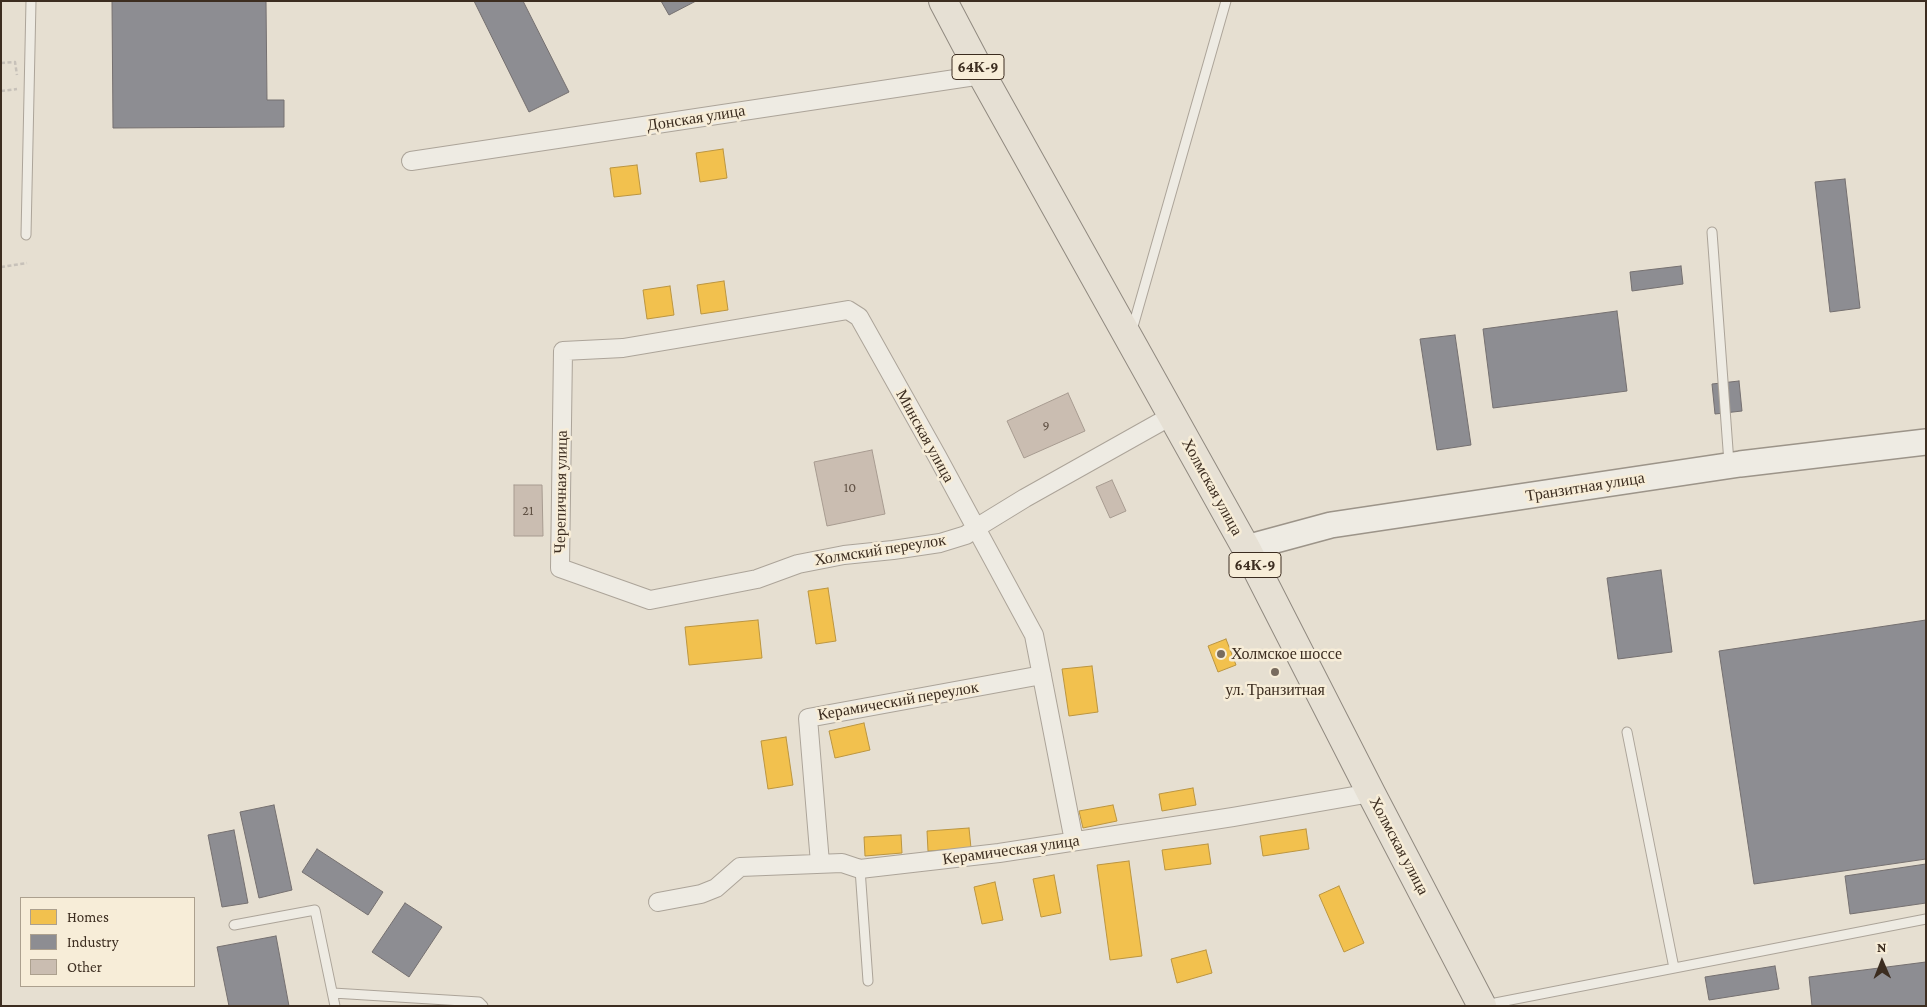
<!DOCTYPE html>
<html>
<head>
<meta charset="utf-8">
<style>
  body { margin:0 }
  #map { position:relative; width:1927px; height:1007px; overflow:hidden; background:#e6dfd1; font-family:"Crimson Pro",serif }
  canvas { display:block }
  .frame { position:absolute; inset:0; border:2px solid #3c2d20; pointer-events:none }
  .legend { position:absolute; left:20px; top:897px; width:175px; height:90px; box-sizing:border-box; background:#f7edd8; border:1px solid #aca08e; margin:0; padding:6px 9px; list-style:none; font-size:15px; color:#3c2d20 }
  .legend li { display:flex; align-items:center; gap:10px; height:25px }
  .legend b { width:25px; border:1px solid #aca08e }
  .north { position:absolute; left:1857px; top:937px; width:50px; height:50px; -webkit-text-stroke:4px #f7edd8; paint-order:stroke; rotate:359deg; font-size:14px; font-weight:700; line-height:20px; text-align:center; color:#3c2d20 }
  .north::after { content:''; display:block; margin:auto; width:18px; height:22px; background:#3c2d20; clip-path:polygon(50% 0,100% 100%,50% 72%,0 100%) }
</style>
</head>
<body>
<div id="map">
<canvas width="1927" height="1007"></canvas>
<div class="frame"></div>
<ul class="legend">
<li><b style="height:14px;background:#f2c14e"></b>Homes</li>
<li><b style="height:14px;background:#8d8d92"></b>Industry</li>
<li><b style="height:14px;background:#cabdb1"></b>Other</li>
</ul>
<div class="north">N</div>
</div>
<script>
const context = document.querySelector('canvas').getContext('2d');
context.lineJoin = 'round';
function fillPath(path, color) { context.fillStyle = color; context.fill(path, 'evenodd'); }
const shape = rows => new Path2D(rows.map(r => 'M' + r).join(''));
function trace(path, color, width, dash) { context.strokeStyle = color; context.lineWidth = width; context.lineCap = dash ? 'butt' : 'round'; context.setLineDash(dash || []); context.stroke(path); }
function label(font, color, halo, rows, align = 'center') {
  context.font = font + ' "Crimson Pro",serif'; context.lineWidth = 5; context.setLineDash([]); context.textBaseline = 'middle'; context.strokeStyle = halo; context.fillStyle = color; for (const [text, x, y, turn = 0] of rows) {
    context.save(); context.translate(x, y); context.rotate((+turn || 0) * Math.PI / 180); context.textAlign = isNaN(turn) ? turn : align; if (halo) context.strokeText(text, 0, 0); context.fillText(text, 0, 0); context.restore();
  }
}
const homes = shape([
  [723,149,727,178,700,182,696,153,723,149],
  [637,165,641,194,614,197,610,168,637,165],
  [724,281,728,310,701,314,697,285,724,281],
  [670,286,674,315,647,319,643,290,670,286],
  [828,588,836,641,816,644,808,591,828,588],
  [758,620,762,658,689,665,685,627,758,620],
  [1226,639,1236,665,1218,672,1208,646,1226,639],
  [1092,666,1098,712,1069,716,1062,669,1092,666],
  [864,723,870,750,835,758,829,731,864,723],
  [786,737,793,785,768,789,761,741,786,737],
  [1193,788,1196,805,1162,811,1159,794,1193,788],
  [1113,805,1117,821,1083,828,1079,811,1113,805],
  [969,828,971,848,928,851,927,831,969,828],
  [1306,829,1309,849,1263,856,1260,836,1306,829],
  [901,835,902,853,865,856,864,837,901,835],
  [1208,844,1211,864,1165,870,1162,850,1208,844],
  [1129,861,1142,956,1110,960,1097,865,1129,861],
  [1054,875,1061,913,1041,917,1033,879,1054,875],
  [995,882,1003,920,982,924,974,887,995,882],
  [1339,886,1364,943,1344,952,1319,895,1339,886],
  [1206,950,1212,973,1177,983,1171,959,1206,950]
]);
const industry = shape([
  [112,1,266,1,267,100,284,100,284,127,113,128,112,1],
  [474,1,523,1,569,92,529,112,474,1],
  [661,1,696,1,669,15,661,1],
  [1845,179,1860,308,1830,312,1815,182,1845,179],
  [1681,266,1683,284,1632,291,1630,272,1681,266],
  [1617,311,1627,391,1493,408,1483,329,1617,311],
  [1455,335,1471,445,1437,450,1420,339,1455,335],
  [1739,381,1742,411,1715,414,1712,384,1739,381],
  [1661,570,1672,652,1618,659,1607,578,1661,570],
  [1926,620,1926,859,1754,884,1719,651,1926,620],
  [274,805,292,890,259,898,240,812,274,805],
  [234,830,248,903,222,907,208,835,234,830],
  [317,849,383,892,368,915,302,872,317,849],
  [1926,864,1926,903,1850,914,1845,876,1926,864],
  [405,903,442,927,409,977,372,952,405,903],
  [276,936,289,1006,229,1006,217,947,276,936],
  [1926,962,1926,1006,1812,1006,1809,977,1926,962],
  [1775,966,1779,989,1709,1000,1705,977,1775,966]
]);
const building = shape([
  [1068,393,1085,431,1024,458,1007,421,1068,393],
  [872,450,885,514,827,526,814,462,872,450],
  [1112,480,1126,511,1110,518,1096,487,1112,480],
  [514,485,542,485,543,536,514,536,514,485]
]);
const path = shape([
  [1,63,15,62,17,75],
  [1,91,17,89],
  [1,267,27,263]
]);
const lane = shape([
  [1712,232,1729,463],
  [26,235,31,1],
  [1132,330,1226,1],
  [1627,732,1674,968],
  [860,869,868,981],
  [234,925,315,910,335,1006],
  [333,993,479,1002,483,1006],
  [1485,1005,1926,919]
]);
const street = shape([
  [411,161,982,75],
  [1074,841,1034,635,976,528,937,456,859,317,848,310,623,348,563,351,560,568,650,600,757,579,798,564,844,555,893,550,940,543,966,535,976,528,1025,498,1173,415],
  [820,863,808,718,1042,675],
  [658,902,701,894,716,888,740,867,842,863,860,869,999,853,1233,817,1371,793]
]);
const secondary = shape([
  [1246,548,1331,525,1740,464,1926,442]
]);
const primary = shape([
  [943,1,982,75,1246,548,1371,793,1482,1006]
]);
const markers = [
  [1221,654,5,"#786b5e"],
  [1275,672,5,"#786b5e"]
];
const numberNames = [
  ["9",1046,426],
  ["10",850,488],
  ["21",528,511]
];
const shields = [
  [978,67,52],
  [1255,565,52]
];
const shieldNames = [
  ["64К-9",978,67],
  ["64К-9",1255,565]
];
const streetNames = [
  ["Донская улица",696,118,-9],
  ["Минская улица",925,436,61],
  ["Холмская улица",1212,487,61],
  ["Транзитная улица",1585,487,-9],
  ["Черепичная улица",561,492,-89],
  ["Холмский переулок",880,550,-9],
  ["Керамический переулок",898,701,-10],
  ["Холмская улица",1399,846,62],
  ["Керамическая улица",1011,850,-8]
];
const poiNames = [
  ["Холмское шоссе",1231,654],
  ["ул. Транзитная",1275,690,"center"]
];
fillPath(homes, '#f2c14e');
trace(homes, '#bb9540', 1);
fillPath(industry, '#8d8d92');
trace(industry, '#757070', 1);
fillPath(building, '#cabdb1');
trace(building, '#a79b90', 1);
trace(lane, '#aca499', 11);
trace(street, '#aca499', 20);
trace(secondary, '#9c9489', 28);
trace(primary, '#918a80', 30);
trace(path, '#c7c1b9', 2.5, [4, 2.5]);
trace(lane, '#eeebe3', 9);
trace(street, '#eeebe3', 18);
trace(secondary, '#eeebe3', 25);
trace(primary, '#e6e0d4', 28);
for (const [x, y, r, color] of markers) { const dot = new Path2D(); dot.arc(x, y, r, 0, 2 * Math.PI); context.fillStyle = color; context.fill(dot); trace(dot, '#f7edd8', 2); }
label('14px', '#605144', null, numberNames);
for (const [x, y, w] of shields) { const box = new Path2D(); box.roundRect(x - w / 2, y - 12.5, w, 25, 4); context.fillStyle = '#f7edd8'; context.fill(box); trace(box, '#3c2d20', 1); }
label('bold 15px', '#3c2d20', null, shieldNames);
label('16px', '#3c2d20', '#f7edd8', streetNames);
label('16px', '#3c2d20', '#f7edd8', poiNames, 'left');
</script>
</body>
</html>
